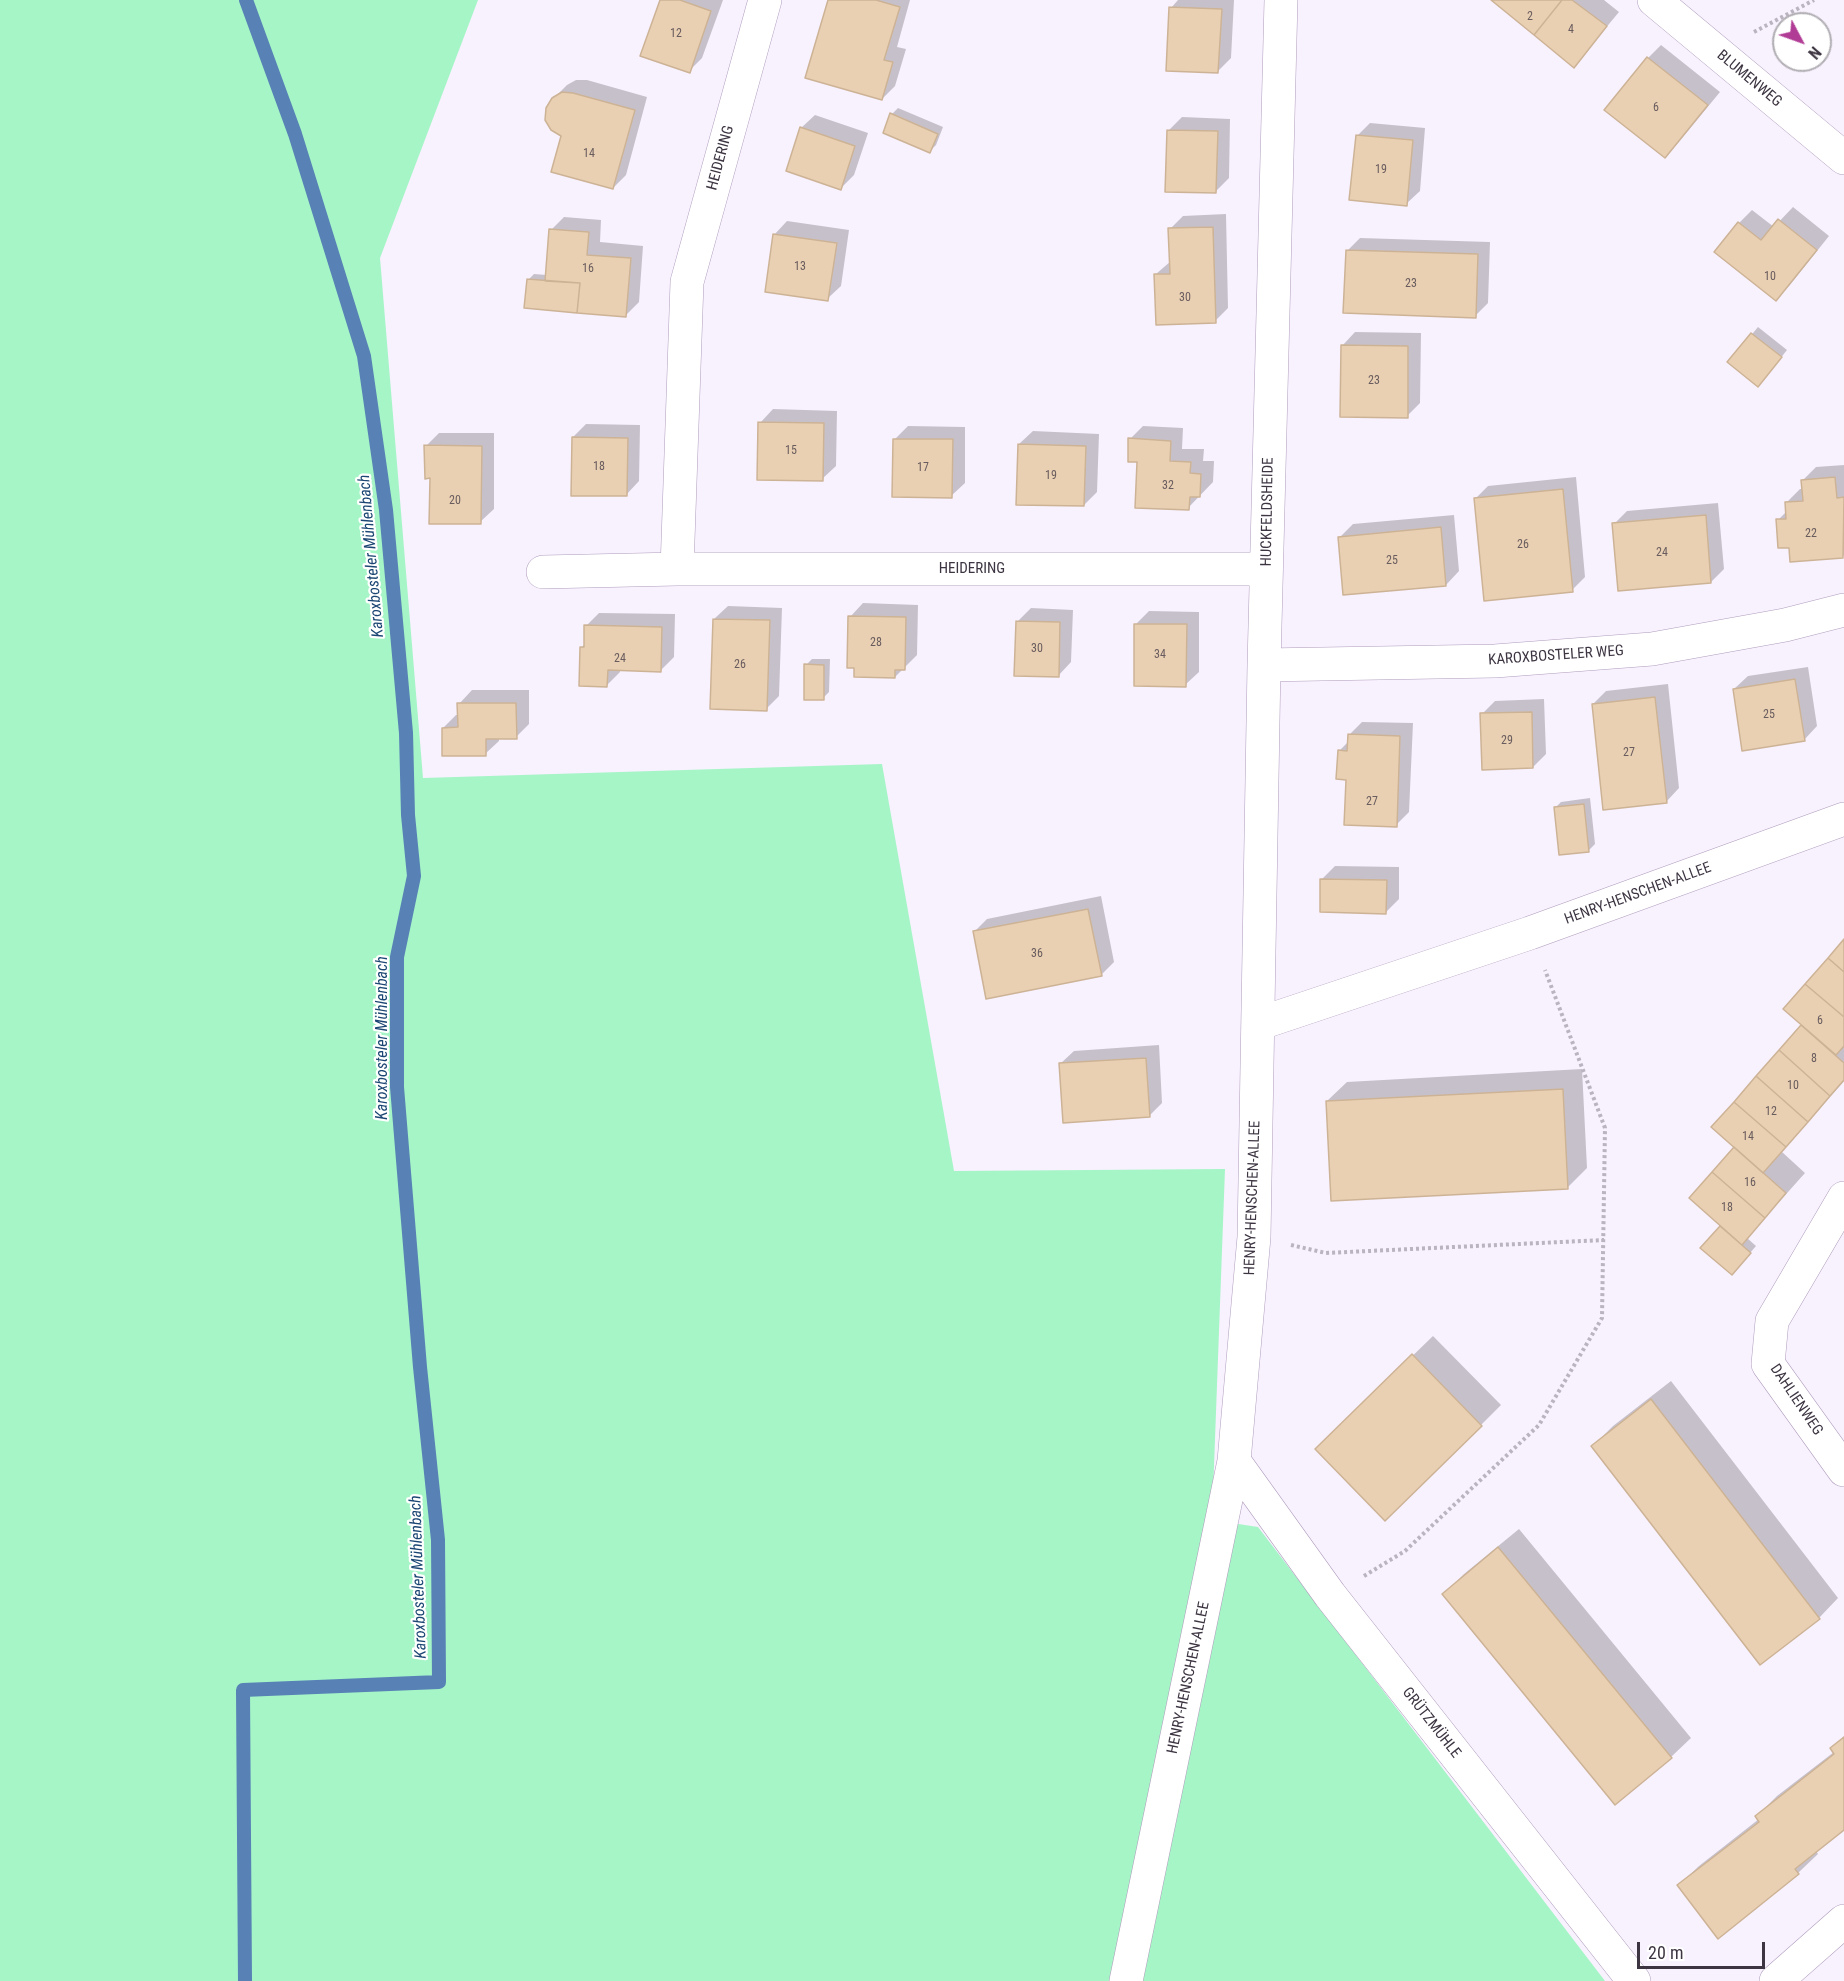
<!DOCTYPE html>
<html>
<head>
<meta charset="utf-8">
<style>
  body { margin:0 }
  #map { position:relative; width:1844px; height:1981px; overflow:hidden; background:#f8f1fe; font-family:"Roboto Condensed",sans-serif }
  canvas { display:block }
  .north { position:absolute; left:1772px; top:12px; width:60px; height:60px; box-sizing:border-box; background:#fff; border:2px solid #b1aeb3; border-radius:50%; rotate:131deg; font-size:16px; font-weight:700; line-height:24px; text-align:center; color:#3d3542 }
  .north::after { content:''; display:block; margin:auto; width:21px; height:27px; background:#b13c95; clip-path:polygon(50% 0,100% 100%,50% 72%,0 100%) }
  .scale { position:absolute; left:1637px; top:1942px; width:128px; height:27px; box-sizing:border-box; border:3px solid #3d3542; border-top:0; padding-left:8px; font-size:18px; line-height:21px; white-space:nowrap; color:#3d3542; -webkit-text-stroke:4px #fff; paint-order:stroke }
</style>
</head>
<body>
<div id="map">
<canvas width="1844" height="1981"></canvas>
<div class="north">N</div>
<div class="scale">20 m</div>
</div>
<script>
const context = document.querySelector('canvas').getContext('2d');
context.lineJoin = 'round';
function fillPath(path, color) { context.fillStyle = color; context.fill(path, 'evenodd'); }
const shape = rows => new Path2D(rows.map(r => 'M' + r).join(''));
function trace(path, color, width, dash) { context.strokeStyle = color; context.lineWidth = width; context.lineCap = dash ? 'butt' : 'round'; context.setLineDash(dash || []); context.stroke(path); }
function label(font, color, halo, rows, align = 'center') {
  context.font = font + ' "Roboto Condensed",sans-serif'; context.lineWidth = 4.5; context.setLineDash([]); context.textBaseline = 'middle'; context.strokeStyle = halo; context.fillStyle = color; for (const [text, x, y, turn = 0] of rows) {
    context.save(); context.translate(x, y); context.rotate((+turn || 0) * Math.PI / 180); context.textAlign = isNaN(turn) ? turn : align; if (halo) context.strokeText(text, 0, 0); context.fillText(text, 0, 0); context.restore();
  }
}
const green = shape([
  [0,0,478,0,380,258,423,778,882,764,954,1171,1225,1169,1212,1520,1258,1527,1605,1981,0,1981]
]);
const shadow = shape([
  [662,0,723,0,702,58,689,71],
  [829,0,910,0,897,47,906,49,895,86,882,99],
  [1178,0,1234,0,1231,58,1218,71,1171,8],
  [1493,0,1604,0,1619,12,1574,66],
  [1661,45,1720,92,1678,143,1665,156,1648,58],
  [576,80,587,80,647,97,626,175,613,188,563,135,553,99,567,85],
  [898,108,943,127,936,145,930,151,892,114],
  [815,115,868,133,854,175,841,188,801,128],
  [1182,117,1230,119,1229,178,1216,191,1169,130],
  [1370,123,1425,128,1420,191,1406,204,1357,136],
  [1793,207,1829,236,1789,286,1776,299,1739,223,1752,210,1774,227],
  [1226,214,1228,308,1215,321,1156,274,1171,261,1170,229,1183,216],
  [564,217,601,220,600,242,643,246,639,302,626,315,528,280,534,274,547,275,551,230],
  [787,221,849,230,841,286,827,299,774,235],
  [1360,238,1490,242,1488,303,1475,316,1347,251],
  [1758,327,1787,350,1764,379,1729,362],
  [1355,332,1421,333,1420,403,1407,416,1342,346],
  [773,409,837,411,836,466,822,479,760,423],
  [586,424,640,425,639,481,626,495,573,437],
  [908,426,965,427,965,483,951,496,895,439],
  [1143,426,1183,428,1182,449,1204,449,1203,461,1214,461,1213,482,1188,508,1139,461,1130,439],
  [1033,431,1099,434,1097,492,1084,505,1019,444],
  [439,433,494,433,494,509,480,522,431,477,426,446],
  [1844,465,1844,555,1842,557,1790,546,1778,520,1787,511,1786,503,1800,489,1804,489,1803,480,1816,467],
  [1576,477,1585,577,1572,590,1475,499,1488,486],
  [1718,503,1724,569,1711,582,1614,524,1627,511],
  [1454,515,1459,571,1446,585,1340,537,1353,524],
  [863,603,918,605,917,655,895,677,850,617],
  [728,606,782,608,779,696,766,709,714,619],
  [1031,608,1073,610,1071,662,1058,676,1017,622],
  [1149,611,1199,612,1199,672,1185,685,1136,624],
  [599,613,675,614,674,657,661,670,620,669,620,672,607,685,581,648,585,644,586,626],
  [812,659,830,659,829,692,823,698,806,665],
  [1808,667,1817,726,1804,740,1734,689,1748,676],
  [1668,684,1679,788,1666,802,1593,704,1606,691],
  [472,690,529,690,529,724,516,737,499,738,499,741,485,754,443,728,456,715,459,715,459,704],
  [1544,699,1546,754,1533,767,1482,714,1495,701],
  [1362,722,1413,723,1409,812,1396,825,1339,751,1349,741,1349,735],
  [1590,798,1595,844,1589,850,1555,808,1561,802],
  [1335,866,1399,867,1399,899,1386,912,1322,879],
  [1101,896,1114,962,1101,975,974,932,987,919],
  [1844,941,1844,1081,1782,1152,1805,1173,1747,1238,1756,1246,1738,1267,1703,1247,1723,1226,1736,1147,1714,1127,1803,1024],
  [1159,1045,1162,1103,1149,1116,1060,1064,1074,1051],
  [1582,1069,1587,1168,1567,1188,1327,1101,1347,1082],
  [1433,1336,1501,1405,1481,1425,1337,1429],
  [1671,1381,1838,1598,1819,1618,1593,1446,1613,1426],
  [1519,1529,1691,1738,1671,1757,1444,1594,1464,1574],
  [1844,1736,1844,1828,1816,1851,1818,1854,1798,1873,1718,1936,1679,1885,1699,1866,1759,1819,1757,1816,1777,1796,1834,1752,1832,1748]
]);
const stream = shape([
  [245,1981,243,1690,439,1682,438,1540,420,1367,397,1087,397,957,414,876,408,815,406,733,386,510,364,356,295,134,246,0]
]);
const building = shape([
  [660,0,680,0,711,11,690,73,640,56,660,0],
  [828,0,876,0,900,7,884,60,893,62,882,100,805,78,828,0],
  [1491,0,1562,0,1534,35,1491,0],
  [1562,0,1572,0,1607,26,1574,68,1534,35,1562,0],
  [1169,7,1222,9,1218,73,1166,71,1169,7],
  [1647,57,1708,105,1665,158,1604,110,1647,57],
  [562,92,573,93,635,110,613,189,551,172,561,136,551,130,545,120,546,108,552,98,562,92],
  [890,113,938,134,930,153,883,133,890,113],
  [800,127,855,146,841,190,786,171,800,127],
  [1167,130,1218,131,1216,193,1165,192,1167,130],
  [1356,135,1413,140,1407,206,1349,200,1356,135],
  [1778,219,1817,250,1776,301,1714,252,1738,222,1761,240,1778,219],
  [1213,227,1216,323,1156,325,1154,274,1170,274,1168,228,1213,227],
  [549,229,589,232,587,255,631,258,626,317,577,313,580,283,545,281,549,229],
  [773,234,837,243,828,301,765,292,773,234],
  [1346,250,1478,254,1476,318,1343,313,1346,250],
  [527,279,580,283,577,313,524,308,527,279],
  [1751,333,1782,357,1758,387,1727,362,1751,333],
  [1341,345,1408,346,1408,418,1340,417,1341,345],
  [758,422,824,423,823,481,757,480,758,422],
  [572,437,628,438,627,496,571,496,572,437],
  [1128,438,1171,441,1170,461,1191,462,1190,473,1201,474,1200,497,1190,497,1189,510,1135,508,1137,462,1128,462,1128,438],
  [893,439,953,439,952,498,892,497,893,439],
  [1018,444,1086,446,1084,506,1016,505,1018,444],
  [424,445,482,446,481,524,429,524,430,478,425,479,424,445],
  [1835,477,1837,498,1844,497,1843,558,1790,562,1789,548,1778,548,1776,519,1786,519,1785,502,1803,501,1801,480,1835,477],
  [1563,489,1573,592,1484,601,1474,498,1563,489],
  [1706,515,1711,583,1618,591,1612,523,1706,515],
  [1441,527,1446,586,1343,595,1338,537,1441,527],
  [848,616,906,617,905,670,895,670,895,678,854,677,854,668,847,668,848,616],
  [713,619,770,620,767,711,710,709,713,619],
  [1016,621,1060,622,1059,677,1014,676,1016,621],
  [1134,624,1187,624,1186,687,1134,686,1134,624],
  [584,625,662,627,661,672,608,670,607,687,579,686,580,647,584,647,584,625],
  [804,664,824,665,824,700,804,700,804,664],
  [1795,679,1805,741,1742,751,1733,689,1795,679],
  [1655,697,1667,803,1603,810,1592,704,1655,697],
  [457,703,516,703,517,739,486,739,486,756,442,756,442,728,458,727,457,703],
  [1532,712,1533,768,1482,770,1480,713,1532,712],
  [1348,734,1400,736,1397,827,1344,825,1346,780,1336,779,1338,750,1347,751,1348,734],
  [1584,804,1589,852,1559,855,1554,807,1584,804],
  [1320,879,1387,880,1386,914,1320,912,1320,879],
  [1088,909,1102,976,986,999,973,931,1088,909],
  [1844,939,1844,972,1828,958,1844,939],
  [1828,958,1844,972,1844,1017,1805,984,1828,958],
  [1805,984,1844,1017,1844,1046,1836,1055,1783,1009,1805,984],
  [1801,1025,1844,1063,1844,1080,1830,1096,1779,1050,1801,1025],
  [1779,1050,1830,1096,1808,1122,1756,1076,1779,1050],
  [1146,1058,1150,1117,1063,1123,1059,1063,1146,1058],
  [1756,1076,1808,1122,1786,1147,1734,1102,1756,1076],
  [1563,1089,1568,1189,1331,1201,1326,1101,1563,1089],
  [1734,1102,1786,1147,1763,1173,1711,1127,1734,1102],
  [1734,1147,1786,1193,1765,1218,1712,1172,1734,1147],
  [1712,1172,1765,1218,1742,1245,1689,1198,1712,1172],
  [1720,1226,1751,1253,1732,1275,1700,1248,1720,1226],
  [1412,1354,1482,1426,1385,1521,1315,1449,1412,1354],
  [1651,1399,1820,1619,1760,1665,1591,1446,1651,1399],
  [1498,1547,1672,1758,1615,1805,1442,1594,1498,1547],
  [1844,1737,1844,1830,1795,1869,1799,1874,1718,1939,1677,1885,1759,1822,1755,1816,1834,1754,1830,1748,1844,1737]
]);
const path = shape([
  [1754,32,1814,0],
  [1291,1245,1326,1253,1604,1240],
  [1364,1576,1405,1551,1539,1425,1602,1318,1605,1128,1545,970]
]);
const street = shape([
  [1654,0,1844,158],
  [677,569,687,282,765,0],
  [543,572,677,569,1266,569],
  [1264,665,1495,661,1652,649,1785,625,1844,610],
  [1258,1024,1530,933,1844,819],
  [1844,1198,1772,1321,1768,1364,1844,1470],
  [1234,1461,1330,1595,1634,1981],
  [1126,1981,1234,1461,1254,1237,1264,665,1281,0],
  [1776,1981,1844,1921]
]);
const numberNames = [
  ["2",1530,17],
  ["4",1571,30],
  ["12",676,34],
  ["6",1656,108],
  ["14",589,154],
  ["19",1381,170],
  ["13",800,267],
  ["16",588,269],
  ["10",1770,277],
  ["23",1411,284],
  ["30",1185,298],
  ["23",1374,381],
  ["15",791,451],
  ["18",599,467],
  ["17",923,468],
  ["19",1051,476],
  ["32",1168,486],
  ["20",455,501],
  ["22",1811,534],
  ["26",1523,545],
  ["24",1662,553],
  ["25",1392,561],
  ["28",876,643],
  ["30",1037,649],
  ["34",1160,655],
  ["24",620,659],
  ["26",740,665],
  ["25",1769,715],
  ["29",1507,741],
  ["27",1629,753],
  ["27",1372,802],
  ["36",1037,954],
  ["6",1820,1021],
  ["8",1814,1059],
  ["10",1793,1086],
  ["12",1771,1112],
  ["14",1748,1137],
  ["16",1750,1183],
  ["18",1727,1208]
];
const streetNames = [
  ["BLUMENWEG",1749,79,40],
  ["HEIDERING",721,158,-75],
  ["HUCKFELDSHEIDE",1268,512,-89],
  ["HEIDERING",972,569],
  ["KAROXBOSTELER WEG",1556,656,-4],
  ["HENRY-HENSCHEN-ALLEE",1638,894,-20],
  ["HENRY-HENSCHEN-ALLEE",1253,1198,-88],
  ["DAHLIENWEG",1796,1400,56],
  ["HENRY-HENSCHEN-ALLEE",1189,1678,-78],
  ["GRÜTZMÜHLE",1431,1723,52]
];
const waterNames = [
  ["Karoxbosteler Mühlenbach",372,556,-95],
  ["Karoxbosteler Mühlenbach",383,1038,-90],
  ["Karoxbosteler Mühlenbach",419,1577,-92]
];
fillPath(green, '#a5f5c7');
fillPath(shadow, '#0003');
trace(stream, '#5881b6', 14);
fillPath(building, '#ead0b2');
trace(building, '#cdb396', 1.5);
trace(street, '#af9dbc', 34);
trace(path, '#bab3c0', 4, [3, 3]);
trace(street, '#fff', 33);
label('12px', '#685c5e', null, numberNames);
label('15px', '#3d3542', '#fff', streetNames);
label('italic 16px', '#1b4673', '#fff', waterNames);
</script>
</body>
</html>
